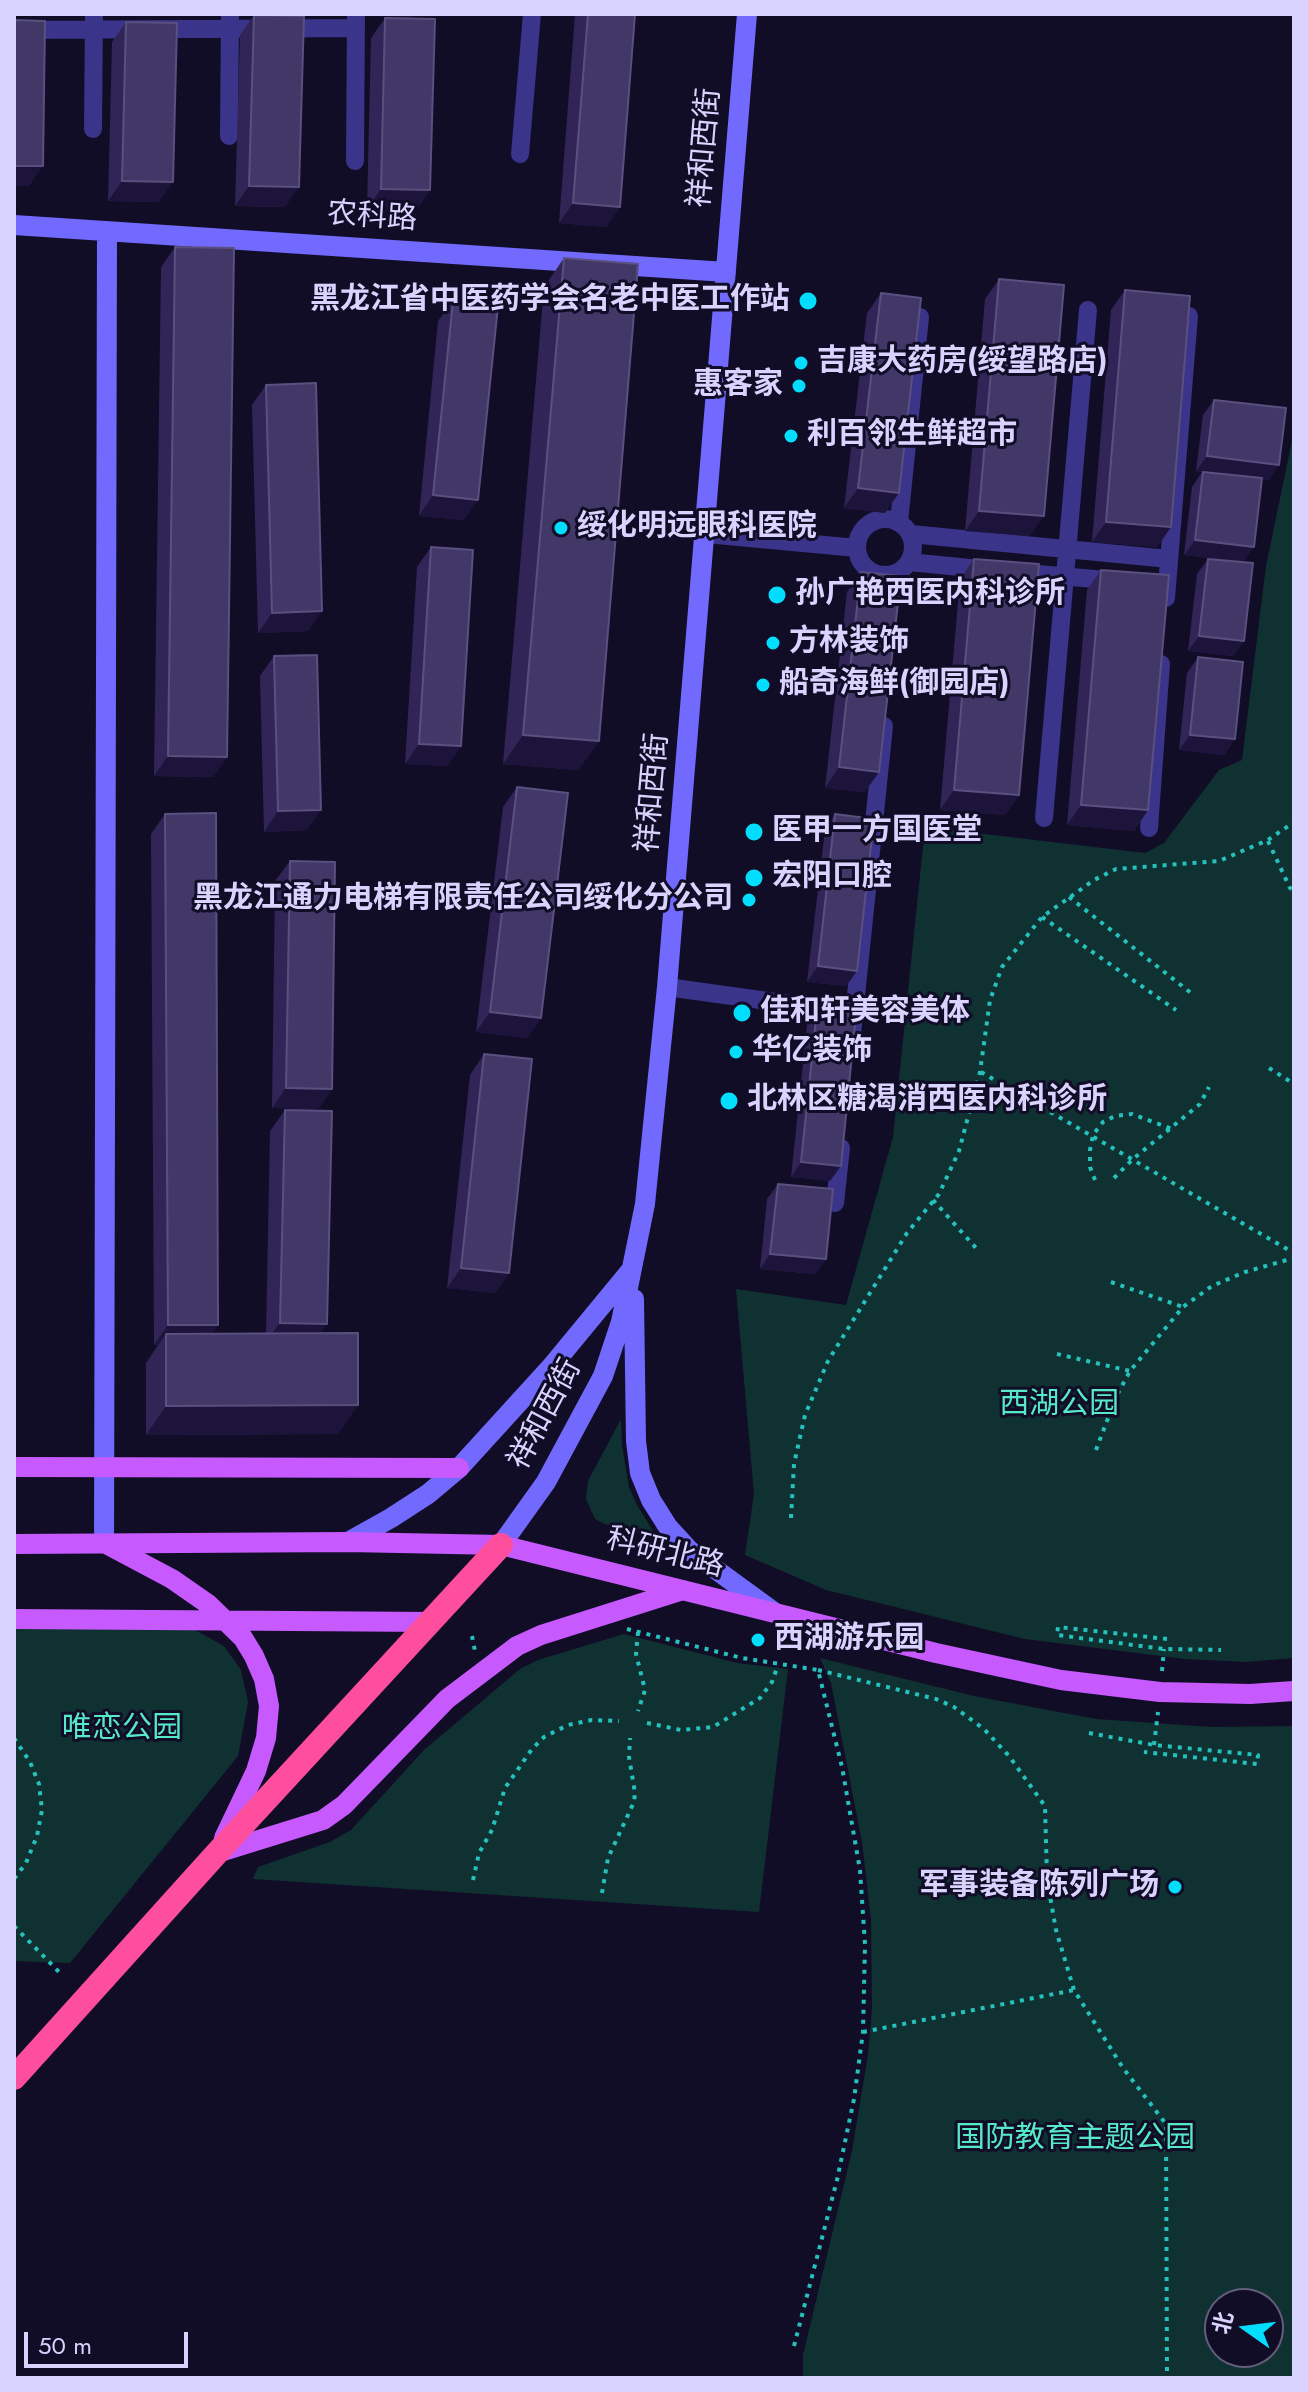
<!DOCTYPE html>
<html>
<head>
<meta charset="utf-8">
<style>
  body { margin:0 }
  #map { position:relative; width:1308px; height:2392px; overflow:hidden; background:#120d27; font-family:Jost,"Noto Sans SC",sans-serif }
  canvas { display:block }
  .frame { position:absolute; inset:0; border:16px solid #d9d3ff; pointer-events:none }
  .north { position:absolute; left:1204px; top:2288px; width:80px; height:80px; box-sizing:border-box; background:#120d27; border:2px solid #625c7d; border-radius:50%; rotate:284deg; font-size:22px; font-weight:700; line-height:32px; text-align:center; color:#d9d3ff }
  .north::after { content:''; display:block; margin:auto; width:28px; height:36px; background:#00ddfe; clip-path:polygon(50% 0,100% 100%,50% 72%,0 100%) }
  .scale { position:absolute; left:24px; top:2332px; width:164px; height:36px; box-sizing:border-box; border:4px solid #d9d3ff; border-top:0; padding-left:10px; font-size:24px; line-height:28px; white-space:nowrap; color:#d9d3ff; -webkit-text-stroke:6px #120d27; paint-order:stroke }
</style>
</head>
<body>
<div id="map">
<canvas width="1308" height="2392"></canvas>
<div class="frame"></div>
<div class="north">北</div>
<div class="scale">50 m</div>
</div>
<script>
const context = document.querySelector('canvas').getContext('2d');
context.lineJoin = 'round';
function fillPath(path, color) { context.fillStyle = color; context.fill(path, 'evenodd'); }
const shape = rows => new Path2D(rows.map(r => 'M' + r).join(''));
function trace(path, color, width, dash) { context.strokeStyle = color; context.lineWidth = width; context.lineCap = dash ? 'butt' : 'round'; context.setLineDash(dash || []); context.stroke(path); }
function label(font, color, halo, rows, align = 'center') {
  context.font = font + ' Jost,"Noto Sans SC",sans-serif'; context.lineWidth = 6; context.setLineDash([]); context.textBaseline = 'middle'; context.strokeStyle = halo; context.fillStyle = color; for (const [text, x, y, turn = 0] of rows) {
    context.save(); context.translate(x, y); context.rotate((+turn || 0) * Math.PI / 180); context.textAlign = isNaN(turn) ? turn : align; if (halo) context.strokeText(text, 0, 0); context.fillText(text, 0, 0); context.restore();
  }
}
const green = shape([
  [1294,431,1294,1658,1246,1662,1185,1659,1025,1639,826,1590,745,1555,754,1494,736,1289,846,1305,893,1137,925,827,1145,853,1164,843,1219,770,1242,760,1266,566],
  [621,1419,622,1445,629,1487,637,1505,658,1539,605,1524,595,1519,586,1499,588,1481],
  [14,1623,193,1629,224,1646,241,1670,248,1702,238,1756,70,1963,14,1961],
  [624,1634,737,1663,788,1669,759,1912,253,1879,258,1867,330,1842,351,1830,424,1750,520,1669,538,1660],
  [820,1658,974,1696,1096,1719,1212,1727,1294,1726,1294,2378,803,2378,803,2355,852,2151,868,2055,872,2008,871,1919,862,1842,831,1683],
  [1268,2304,1268,2352,1220,2352,1220,2304]
]);
const path = shape([
  [1294,467,1294,471],
  [1268,841,1290,888,1294,891],
  [1069,897,1191,993],
  [1042,917,1176,1010],
  [1269,1068,1294,1084],
  [981,1072,1294,1253],
  [1114,1178,1133,1159,1200,1104,1209,1087],
  [1095,1180,1090,1167,1090,1150,1093,1135,1103,1122,1115,1116,1132,1114,1172,1129],
  [933,1200,976,1248],
  [1111,1282,1183,1307],
  [1057,1354,1130,1371],
  [1096,1450,1116,1397,1130,1371,1183,1307,1212,1286,1245,1272,1294,1258],
  [791,1518,794,1464,805,1415,828,1361,907,1233,939,1194,959,1151,980,1072,990,1000,1002,967,1042,917,1094,880,1116,869,1219,861,1268,840,1294,822],
  [627,1629,742,1658,818,1670,842,1767,860,1870,865,1944,863,2032,854,2099,837,2180,794,2346],
  [638,1632,636,1654,645,1690,638,1711],
  [472,1636,475,1651],
  [1167,1639,1058,1627,1057,1635,1164,1649,1221,1650],
  [818,1670,936,1699,954,1707,984,1729,1009,1756,1045,1806,1047,1879,1056,1930,1074,1990,1123,2068,1166,2124,1167,2378],
  [1162,1671,1164,1649],
  [647,1723,681,1730,713,1727,760,1698,772,1682,778,1665],
  [1089,1733,1154,1745,1258,1755,1257,1764,1144,1752],
  [14,1738,30,1762,39,1784,42,1810,37,1836,26,1863,14,1879],
  [1154,1745,1158,1712],
  [473,1880,479,1853,492,1830,505,1788,532,1749,544,1737,568,1725,592,1720,619,1721],
  [602,1893,608,1858,634,1802,635,1793,629,1757,630,1738],
  [14,1926,59,1972],
  [863,2032,1074,1990]
]);
const street = shape([
  [14,30,356,28],
  [93,129,94,14],
  [229,136,230,14],
  [520,154,532,14],
  [355,161,356,14],
  '857 547a28 28 0 1 1 56 0a28 28 0 1 1-56 0Z',
  [899,522,920,317],
  [706,534,857,548],
  [911,534,1169,559],
  [909,562,990,570],
  [1015,572,1117,581],
  [1166,598,1189,316],
  [1044,818,1088,310],
  [1149,828,1161,664],
  [667,987,854,1013],
  [852,1034,884,726],
  [835,1203,841,1148]
]);
const secondary = shape([
  [14,225,726,272],
  [634,1299,636,1441,640,1473,651,1500,668,1527,689,1550,774,1612],
  [348,1542,391,1518,428,1494,459,1468,551,1367,631,1270],
  [104,1543,107,231],
  [501,1545,546,1482,603,1376,621,1322,645,1204,667,987,747,14]
]);
const primary = shape([
  [14,1467,459,1468],
  [14,1544,348,1542,501,1545,936,1653,1061,1680,1160,1692,1250,1694,1294,1691],
  [108,1545,172,1579,208,1604,243,1638,254,1656,264,1679,269,1706,266,1738,256,1771,224,1838],
  [14,1619,431,1622],
  [217,1853,323,1820,344,1805,447,1699,517,1646,541,1635,683,1590]
]);
const highway = shape([
  [14,2078,217,1853,501,1545]
]);
const wall = shape([
  [575,14,635,14,620,207,606,227,559,223],
  [254,15,285,207,235,206,240,35],
  [385,18,430,190,416,210,367,209,371,38],
  [126,22,159,202,108,201,112,42],
  [175,247,227,757,213,777,154,776,161,267],
  [564,258,599,741,578,770,503,764,544,287],
  [999,279,1030,536,965,531,985,299],
  [1125,290,1171,527,1157,547,1092,542,1111,310],
  [881,293,885,513,844,508,867,313],
  [453,301,464,520,419,516,438,321],
  [266,385,308,631,258,633,252,405],
  [1214,400,1269,480,1262,479,1243,562,1184,555,1192,487,1202,472,1196,471,1203,415],
  [431,547,461,746,447,766,405,764,417,567],
  [974,559,1019,795,1005,815,940,810,960,579],
  [1208,559,1234,656,1188,651,1197,574],
  [1101,570,1148,810,1134,831,1067,825,1087,590],
  [861,572,865,792,825,788,847,592],
  [274,656,307,830,264,832,260,676],
  [1198,657,1235,739,1224,755,1179,750,1187,673],
  [517,787,541,1018,527,1038,476,1032,503,807],
  [165,814,218,1325,211,1334,266,1334,270,1131,285,1110,321,1333,358,1405,338,1434,146,1435,146,1363,158,1345,154,1345,151,834],
  [835,814,857,971,846,986,807,982,825,830],
  [290,861,332,1089,318,1109,272,1108,275,881],
  [817,1010,830,1181,791,1177,807,1025],
  [484,1054,509,1273,495,1293,447,1288,470,1075],
  [778,1184,826,1259,815,1274,760,1269,767,1199]
]);
const shadedWall = shape([
  [371,14,414,14,412,17,369,16],
  [14,166,43,166,29,186,14,186],
  [122,181,173,182,159,202,108,201],
  [249,186,299,187,285,207,235,206],
  [381,189,430,190,416,210,367,209],
  [573,203,620,207,606,227,559,223],
  [1207,456,1279,465,1269,480,1196,471],
  [858,488,899,493,885,513,844,508],
  [433,495,478,500,464,520,419,516],
  [979,511,1044,516,1030,536,965,531],
  [1106,522,1171,527,1157,547,1092,542],
  [1195,540,1254,547,1243,562,1184,555],
  [322,611,308,631,258,633,272,613],
  [1199,636,1244,641,1234,656,1188,651],
  [523,735,599,741,578,770,503,764],
  [1190,735,1235,739,1224,755,1179,750],
  [419,744,461,746,447,766,405,764],
  [168,756,227,757,213,777,154,776],
  [839,767,879,772,865,792,825,788],
  [954,790,1019,795,1005,815,940,810],
  [1081,805,1148,810,1134,831,1067,825],
  [321,810,307,830,264,832,278,811],
  [818,966,857,971,846,986,807,982],
  [490,1012,541,1018,527,1038,476,1032],
  [286,1088,332,1089,318,1109,272,1108],
  [801,1162,841,1166,830,1181,791,1177],
  [770,1254,826,1259,815,1274,760,1269],
  [461,1268,509,1273,495,1293,447,1288],
  [280,1323,327,1324,313,1344,265,1343],
  [168,1325,218,1325,204,1345,166,1334,158,1345,154,1345],
  [358,1405,338,1434,146,1435,166,1406]
]);
const building = shape([
  [588,14,635,14,620,207,573,203,588,14],
  [254,15,304,16,299,187,249,186,254,15],
  [385,18,435,19,430,190,381,189,385,18],
  [14,20,45,21,43,166,14,166,14,20],
  [126,22,177,23,173,182,122,181,126,22],
  [175,247,234,248,227,757,168,756,175,247],
  [564,258,638,264,599,741,523,735,564,258],
  [999,279,1064,285,1044,516,979,511,999,279],
  [1125,290,1190,296,1171,527,1106,522,1125,290],
  [881,293,921,298,899,493,858,488,881,293],
  [453,301,498,306,478,500,433,495,453,301],
  [316,383,322,611,272,613,266,385,316,383],
  [1214,400,1286,408,1279,465,1207,456,1214,400],
  [1203,472,1262,478,1254,547,1195,540,1203,472],
  [431,547,473,550,461,746,419,744,431,547],
  [974,559,1039,564,1019,795,954,790,974,559],
  [1208,559,1253,563,1244,641,1199,636,1208,559],
  [1101,570,1169,575,1148,810,1081,805,1101,570],
  [861,572,901,576,879,772,839,767,861,572],
  [317,655,321,810,278,811,274,656,317,655],
  [1198,657,1243,662,1235,739,1190,735,1198,657],
  [517,787,568,793,541,1018,490,1012,517,787],
  [216,813,218,1325,168,1325,165,814,216,813],
  [835,814,874,819,857,971,818,966,835,814],
  [290,861,335,862,332,1089,286,1088,290,861],
  [817,1010,856,1014,841,1166,801,1162,817,1010],
  [484,1054,532,1059,509,1273,461,1268,484,1054],
  [285,1110,332,1111,327,1324,280,1323,285,1110],
  [778,1184,833,1189,826,1259,770,1254,778,1184],
  [358,1333,358,1405,166,1406,166,1334,358,1333]
]);
const markers = [
  [808,301,10,"#00ddfe"],
  [801,363,8,"#00ddfe"],
  [799,386,8,"#00ddfe"],
  [791,436,8,"#00ddfe"],
  [561,528,8,"#00ddfe"],
  [777,595,10,"#00ddfe"],
  [773,643,8,"#00ddfe"],
  [763,685,8,"#00ddfe"],
  [754,832,10,"#00ddfe"],
  [754,878,10,"#00ddfe"],
  [749,900,8,"#00ddfe"],
  [742,1013,10,"#00ddfe"],
  [736,1052,8,"#00ddfe"],
  [729,1101,10,"#00ddfe"],
  [758,1640,8,"#00ddfe"],
  [1175,1887,8,"#00ddfe"]
];
const streetNames = [
  ["祥和西街",706,148,-85],
  ["农科路",372,218,4],
  ["祥和西街",654,793,-85],
  ["祥和西街",546,1415,-62],
  ["科研北路",665,1554,14]
];
const poiNames = [
  ["黑龙江省中医药学会名老中医工作站",790,301,"right"],
  ["吉康大药房(绥望路店)",817,363],
  ["惠客家",783,386,"right"],
  ["利百邻生鲜超市",807,436],
  ["绥化明远眼科医院",577,528],
  ["孙广艳西医内科诊所",795,595],
  ["方林装饰",789,643],
  ["船奇海鲜(御园店)",779,685],
  ["医甲一方国医堂",772,832],
  ["宏阳口腔",772,878],
  ["黑龙江通力电梯有限责任公司绥化分公司",733,900,"right"],
  ["佳和轩美容美体",760,1013],
  ["华亿装饰",752,1052],
  ["北林区糖渴消西医内科诊所",747,1101],
  ["西湖游乐园",774,1640],
  ["军事装备陈列广场",1159,1887,"right"]
];
const parkNames = [
  ["西湖公园",1059,1406],
  ["唯恋公园",122,1730],
  ["国防教育主题公园",1075,2140]
];
fillPath(green, '#103131');
trace(path, '#25c1bc', 4, [4, 6]);
trace(street, '#3a348a', 18);
trace(secondary, '#726aff', 20);
trace(primary, '#c65aff', 20);
trace(highway, '#ff4e9e', 24);
fillPath(wall, '#302556');
fillPath(shadedWall, '#1c143b');
fillPath(building, '#423868');
trace(building, '#5a5080', 2);
for (const [x, y, r, color] of markers) { const dot = new Path2D(); dot.arc(x, y, r, 0, 2 * Math.PI); context.fillStyle = color; context.fill(dot); trace(dot, '#120d27', 3); }
label('30px', '#d9d3ff', '#120d27', streetNames);
label('bold 30px', '#d9d3ff', '#120d27', poiNames, 'left');
label('30px', '#55e9c8', '#120d27', parkNames);
</script>
</body>
</html>
